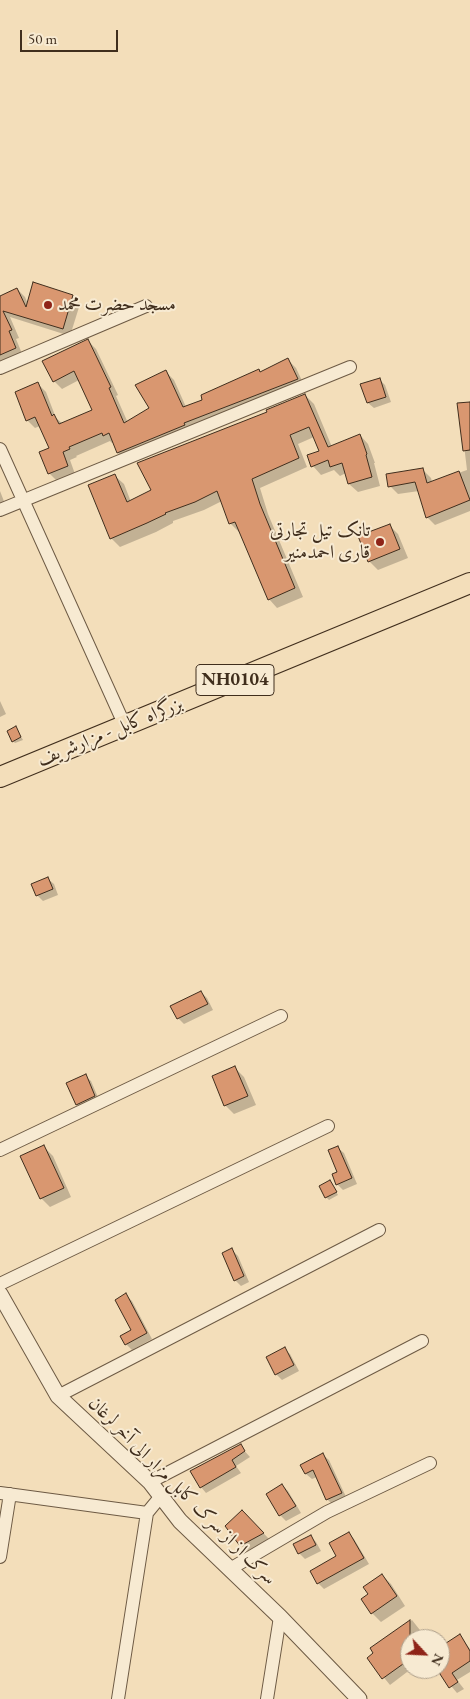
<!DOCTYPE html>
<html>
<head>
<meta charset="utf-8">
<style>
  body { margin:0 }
  #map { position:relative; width:470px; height:1699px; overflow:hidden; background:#f3deba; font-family:"EB Garamond",serif }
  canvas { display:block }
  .north { position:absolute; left:400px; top:1629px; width:50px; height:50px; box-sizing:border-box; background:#f7ead2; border:1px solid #ae9f8a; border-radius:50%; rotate:115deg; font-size:14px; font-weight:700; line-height:20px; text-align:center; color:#402e1d }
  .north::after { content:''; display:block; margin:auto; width:18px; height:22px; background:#8f2418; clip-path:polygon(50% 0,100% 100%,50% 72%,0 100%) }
  .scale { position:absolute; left:20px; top:30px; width:98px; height:22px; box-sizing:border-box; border:2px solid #402e1d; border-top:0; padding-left:6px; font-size:15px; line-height:18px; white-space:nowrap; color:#402e1d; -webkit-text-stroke:4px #f7ead2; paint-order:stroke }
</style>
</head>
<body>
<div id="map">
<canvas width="470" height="1699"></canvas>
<div class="north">N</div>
<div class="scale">50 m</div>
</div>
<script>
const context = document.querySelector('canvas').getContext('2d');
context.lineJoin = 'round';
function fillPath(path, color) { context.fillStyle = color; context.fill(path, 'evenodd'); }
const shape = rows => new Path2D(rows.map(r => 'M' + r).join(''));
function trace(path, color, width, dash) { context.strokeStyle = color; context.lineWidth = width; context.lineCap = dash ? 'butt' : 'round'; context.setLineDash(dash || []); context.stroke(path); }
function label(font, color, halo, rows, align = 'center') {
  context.font = font + ' "EB Garamond",Amiri,serif'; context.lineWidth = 4; context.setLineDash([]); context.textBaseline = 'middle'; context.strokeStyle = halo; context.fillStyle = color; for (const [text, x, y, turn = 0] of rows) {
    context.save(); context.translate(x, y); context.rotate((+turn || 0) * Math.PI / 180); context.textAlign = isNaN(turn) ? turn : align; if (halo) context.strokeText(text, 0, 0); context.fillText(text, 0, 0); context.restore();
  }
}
const shadow = shape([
  [17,289,25,297,28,304,72,296,80,304,70,336,10,317,19,338,16,339,23,356,0,366,0,297],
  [88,341,96,349,118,395,116,396,128,423,151,408,166,372,174,380,186,407,204,401,259,370,261,373,288,360,296,368,305,387,126,461,118,453,114,442,112,443,110,441,76,456,77,457,70,460,75,474,57,481,49,473,51,449,40,426,35,428,27,420,38,384,46,392,56,418,63,424,94,411,79,380,62,389,54,381],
  [379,379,385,385,391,402,374,408,368,403],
  [305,395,314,404,332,447,360,435,368,444,375,463,374,463,380,486,358,492,349,484,346,473,340,476,334,470,321,475,313,466,320,451,314,437,298,444,307,467,260,488,268,514,303,597,277,608,269,599,240,531,239,532,230,523,222,501,204,510,173,521,173,523,156,532,120,547,111,538,115,476,124,484,131,502,152,491,268,413],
  [470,403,470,511,435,525,427,517,419,491,398,494,390,486,423,470,431,478,432,482,467,470,459,404],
  [0,491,7,509,0,515],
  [389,525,398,534,408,558,378,570,369,561],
  [0,701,6,714,0,717],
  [16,728,23,740,15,743,13,741],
  [48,879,54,884,58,895,43,901,37,895],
  [201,992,207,998,213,1010,184,1024,178,1018],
  [235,1068,244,1077,256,1105,234,1114,225,1105],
  [85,1076,91,1081,100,1102,83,1110,77,1104],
  [44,1147,53,1156,71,1197,50,1207,41,1198],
  [338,1148,344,1153,357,1184,343,1190,337,1184,339,1172],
  [330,1182,338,1195,329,1200,326,1197],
  [232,1250,238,1256,249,1282,241,1286,235,1280],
  [126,1295,132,1301,152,1339,132,1350,126,1344,132,1331],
  [284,1349,290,1354,299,1371,282,1380,276,1374],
  [240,1446,250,1457,236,1466,241,1473,206,1493,201,1487],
  [323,1455,329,1460,347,1499,333,1505,327,1499,317,1477,312,1479,306,1474],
  [282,1485,288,1491,301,1513,286,1521,280,1515,268,1494],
  [248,1517,269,1539,247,1551,241,1545],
  [349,1533,354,1539,369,1564,324,1589,318,1583,338,1557],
  [310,1536,316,1542,321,1551,305,1559,299,1553],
  [382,1575,391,1584,405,1606,381,1622,372,1613,363,1599,369,1595],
  [412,1620,427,1639,410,1639,410,1669,411,1669,390,1685,368,1658,375,1653,371,1648],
  [460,1636,470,1649,470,1672,457,1680,464,1689,457,1693,437,1669,440,1669,440,1649]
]);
const building = shape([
  [33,282,73,295,63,329,3,311,12,330,9,331,16,348,0,355,0,296,17,288,26,307,33,282],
  [88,339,111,387,109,388,124,423,149,408,135,385,166,370,183,407,202,400,201,395,259,369,260,372,288,358,298,379,184,423,185,425,117,453,109,433,103,436,102,433,69,447,70,449,63,452,68,466,48,474,39,452,49,448,35,417,26,421,15,392,38,382,52,416,54,414,59,424,92,410,74,371,53,382,42,361,88,339],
  [380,378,386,397,367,403,360,384,380,378],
  [305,394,328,447,360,434,367,454,366,455,372,477,348,484,342,463,330,467,328,460,311,467,307,455,319,451,309,427,290,435,299,458,252,479,260,504,295,588,268,600,235,522,229,524,217,491,195,502,165,513,166,514,147,523,110,539,88,485,115,474,127,502,151,490,137,463,267,412,266,410,305,394],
  [470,402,470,450,463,451,457,403,470,402],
  [423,468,427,483,459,471,470,500,426,518,415,482,388,487,386,474,423,468],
  [390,524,400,549,368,562,358,536,390,524],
  [16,726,21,737,12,742,7,731,16,726],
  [48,877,53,889,36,896,31,884,48,877],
  [201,991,208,1004,177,1019,170,1006,201,991],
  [235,1066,248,1096,224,1106,212,1076,235,1066],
  [86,1074,95,1096,76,1105,66,1083,86,1074],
  [44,1145,64,1188,40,1199,20,1156,44,1145],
  [338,1146,352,1178,336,1185,332,1174,337,1172,328,1150,338,1146],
  [330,1180,337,1192,325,1198,319,1186,330,1180],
  [232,1248,244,1276,234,1281,222,1253,232,1248],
  [126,1293,147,1333,125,1345,120,1336,131,1330,115,1300,126,1293],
  [285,1347,294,1365,275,1375,266,1357,285,1347],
  [241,1444,245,1451,232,1460,236,1467,200,1488,190,1471,241,1444],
  [323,1453,342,1493,326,1500,313,1470,305,1474,300,1465,323,1453],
  [282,1484,296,1506,279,1516,266,1494,282,1484],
  [242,1510,264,1533,240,1546,225,1526,242,1510],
  [349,1532,364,1558,317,1584,310,1571,336,1556,329,1543,349,1532],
  [311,1535,316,1545,298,1554,293,1544,311,1535],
  [382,1574,397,1596,371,1614,361,1599,368,1594,363,1587,382,1574],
  [410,1620,410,1659,382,1679,367,1658,373,1653,370,1648,410,1620],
  [460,1634,470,1651,470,1661,452,1673,458,1682,449,1688,440,1674,440,1647,460,1634]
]);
const minor = shape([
  [0,368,146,306],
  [0,449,125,726],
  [0,510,350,367],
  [0,1150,281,1016],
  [0,1284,328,1126],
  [58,1396,379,1230],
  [150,1482,422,1341],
  [0,1493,147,1513,161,1496],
  [0,1557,10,1494],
  [230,1569,327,1512,430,1463],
  [118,1699,147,1513],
  [267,1699,280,1617]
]);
const tertiary = shape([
  [0,1294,58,1396,150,1482,180,1521,280,1617,359,1699]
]);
const trunk = shape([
  [0,777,470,583]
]);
const markers = [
  [48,305,5,"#8f2418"],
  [380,542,5,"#8f2418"]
];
const shields = [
  [235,680,78]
];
const shieldNames = [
  ["NH0104",235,680]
];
const poiNames = [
  ["مسجد حضرت محمد",58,305],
  ["تانک تیل تجارتی",370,531,"right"],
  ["قاری احمدمنیر",370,553,"right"]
];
const streetNames = [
  ["بزرگراه کابل - مزارشریف",110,732,-22],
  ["سرک از از سرک کابل مزار الی آخر لرغان",182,1491,45]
];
fillPath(shadow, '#0003');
fillPath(building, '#d99770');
trace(building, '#402e1d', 1);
trace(minor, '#6d5a44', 14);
trace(tertiary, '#6d5a44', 17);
trace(trunk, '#402e1d', 22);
trace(minor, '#f7ead2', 12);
trace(tertiary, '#f7ead2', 15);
trace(trunk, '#f3deba', 20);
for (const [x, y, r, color] of markers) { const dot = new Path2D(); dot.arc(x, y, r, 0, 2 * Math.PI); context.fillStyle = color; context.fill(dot); trace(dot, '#f7ead2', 2); }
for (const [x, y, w] of shields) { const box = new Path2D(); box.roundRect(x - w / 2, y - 15.5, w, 31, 4); context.fillStyle = '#f7ead2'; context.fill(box); trace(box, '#402e1d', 1); }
label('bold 18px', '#402e1d', null, shieldNames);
label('19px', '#402e1d', '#f7ead2', poiNames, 'left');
label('19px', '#402e1d', '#f7ead2', streetNames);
</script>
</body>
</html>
